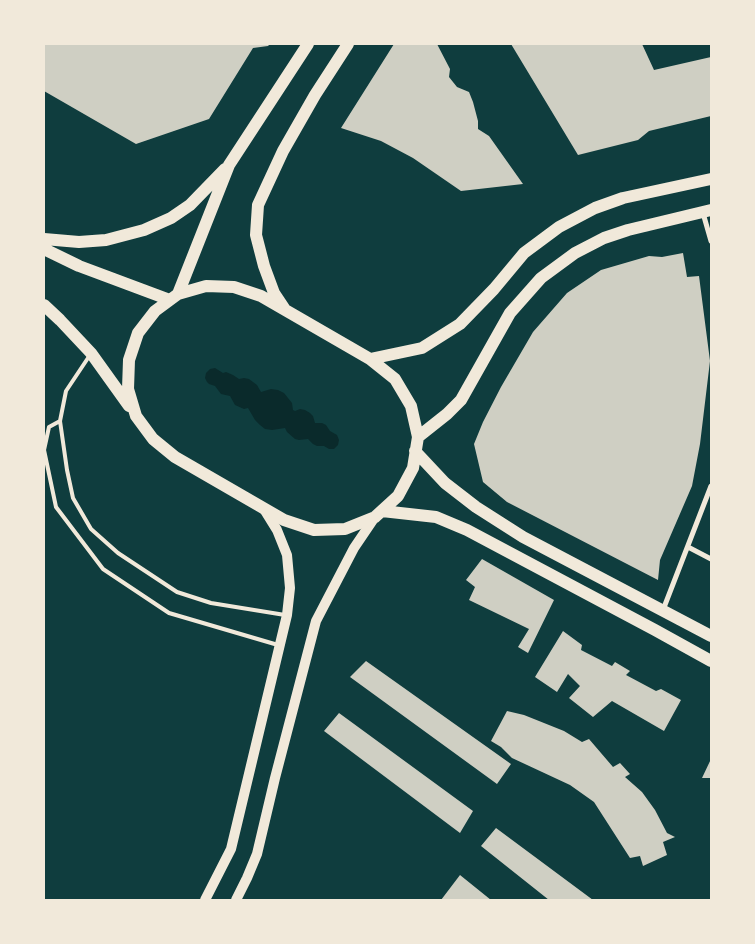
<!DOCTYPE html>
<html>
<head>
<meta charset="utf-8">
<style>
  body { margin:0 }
  #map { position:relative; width:755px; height:944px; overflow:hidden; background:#0f3d3e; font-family:"Open Sans",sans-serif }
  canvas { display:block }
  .frame { position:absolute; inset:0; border:45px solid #f1e9da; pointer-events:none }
</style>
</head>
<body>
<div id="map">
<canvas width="755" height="944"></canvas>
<div class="frame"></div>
</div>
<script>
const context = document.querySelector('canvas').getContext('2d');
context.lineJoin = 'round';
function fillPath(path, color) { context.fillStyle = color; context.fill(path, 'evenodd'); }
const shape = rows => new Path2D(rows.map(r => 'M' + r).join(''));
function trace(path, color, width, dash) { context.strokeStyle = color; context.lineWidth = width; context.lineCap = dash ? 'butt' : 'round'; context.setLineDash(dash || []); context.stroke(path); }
const water = shape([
  [215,368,223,373,226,372,233,375,239,379,244,378,249,379,257,385,261,392,271,389,278,390,284,393,292,403,293,410,295,411,300,409,305,410,310,413,313,416,315,423,322,423,326,425,330,431,337,435,339,440,338,445,334,449,329,449,324,446,317,446,313,444,308,439,299,440,295,439,287,432,285,428,272,430,265,429,260,425,255,420,248,408,244,409,235,405,230,396,221,394,215,386,209,384,207,382,205,378,206,373,210,369]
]);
const building = shape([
  [44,44,270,44,268,46,253,48,209,119,136,144,44,91],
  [394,44,437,44,450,69,449,77,457,87,469,92,473,102,478,121,478,129,489,136,523,184,461,191,413,158,381,141,341,128],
  [511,44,642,44,654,70,711,57,711,116,649,131,638,140,578,155],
  [683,253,687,277,699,276,710,361,700,444,692,486,660,560,658,580,507,502,483,482,474,444,483,422,501,387,533,332,567,293,601,270,649,256,662,257],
  [482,559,554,600,528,653,518,647,529,629,469,600,475,587,466,580],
  [563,631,582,645,581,650,612,666,615,662,630,671,626,675,656,691,661,689,681,700,664,731,612,701,593,717,569,698,580,686,568,674,557,692,535,677],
  [366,661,511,764,497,784,350,677],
  [507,711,524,715,564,731,582,742,589,739,613,767,620,763,630,774,625,777,642,792,655,810,667,833,675,837,663,842,667,855,643,866,640,856,630,858,594,802,570,785,512,758,501,747,491,741],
  [339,713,473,811,460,833,324,731],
  [711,759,711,778,702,778],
  [496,828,593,900,549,900,481,846],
  [460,875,491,900,441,900]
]);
const service = shape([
  [90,355,66,391,60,421,67,470,73,498,91,529,118,553,177,592,211,603,285,615],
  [60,421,49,427,44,450,56,507,103,569,169,613,278,645]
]);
const minor = shape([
  [703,213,711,241],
  [688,547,711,559],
  [663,610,711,486]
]);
const secondary = shape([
  [205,900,231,849,287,615,290,588,287,555,277,530,264,509],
  [236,900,247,878,257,854,275,778,316,621,354,548,375,517]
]);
const primary = shape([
  [44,239,79,242,106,240,144,230,171,218,190,205,225,169],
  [44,249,79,266,170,300],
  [206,286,234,287,261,296,370,359,395,379,411,406,418,437,413,468,398,496,375,517,345,529,314,530,284,520,175,457,153,439,136,416,128,389,129,360,138,333,155,311,178,294,206,286],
  [178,294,229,165,308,44],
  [44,305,60,320,91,353,129,406],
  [284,308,274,293,264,266,256,235,258,205,283,151,315,95,348,44],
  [370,359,422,348,460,324,494,289,524,253,559,227,595,208,623,198,711,179],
  [418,437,447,414,461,400,510,313,541,278,575,253,604,238,628,230,711,210],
  [415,451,445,483,476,507,523,537,711,636],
  [382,511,436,517,467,530,655,630,711,661]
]);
fillPath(water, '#0a2a2b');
fillPath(building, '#cfcfc3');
trace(service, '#f1e9da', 4);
trace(minor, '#f1e9da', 5);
trace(secondary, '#f1e9da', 10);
trace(primary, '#f1e9da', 12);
</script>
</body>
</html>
